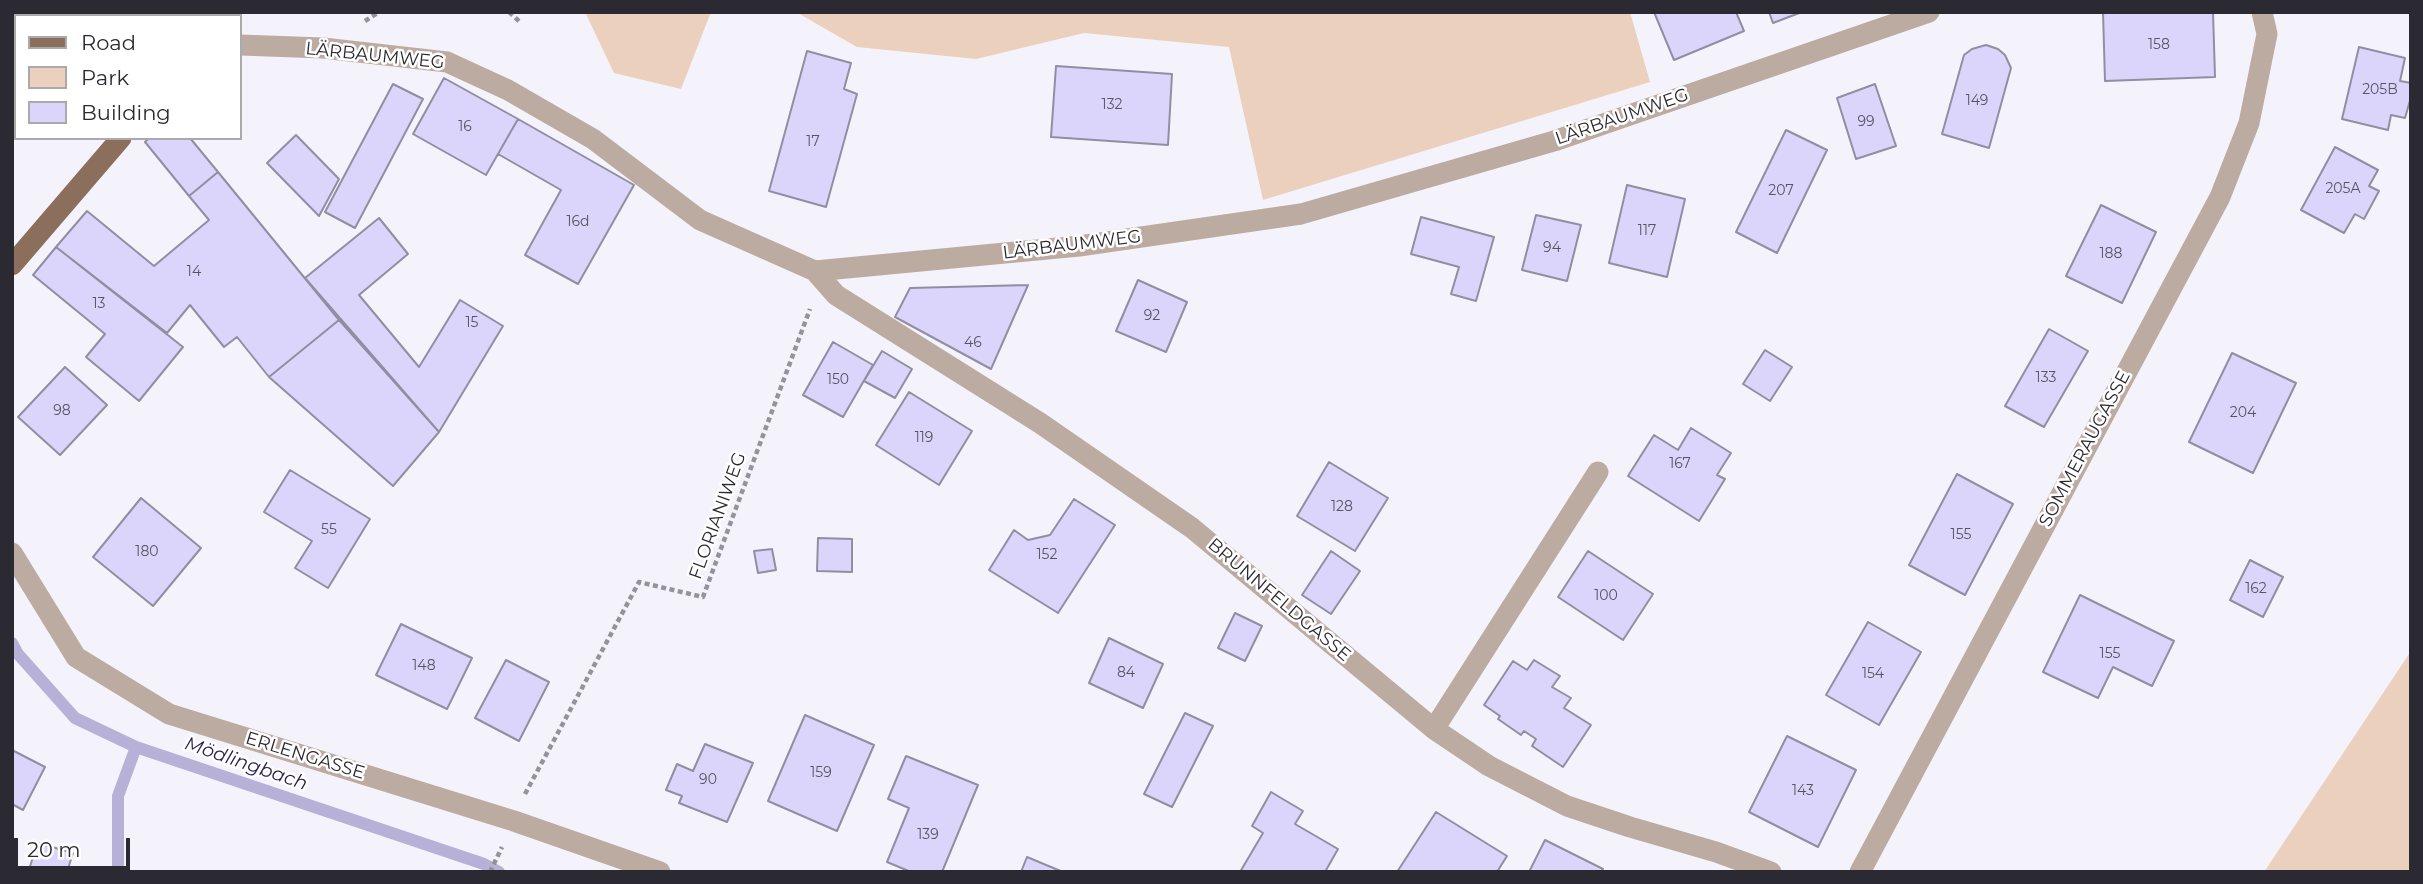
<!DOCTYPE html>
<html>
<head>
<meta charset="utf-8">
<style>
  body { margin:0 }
  #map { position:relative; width:2423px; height:884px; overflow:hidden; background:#f4f3fb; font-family:Montserrat,sans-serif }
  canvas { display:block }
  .frame { position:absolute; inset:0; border:14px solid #2b2a32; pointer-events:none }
  .legend { position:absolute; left:14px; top:14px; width:228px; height:126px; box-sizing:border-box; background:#fff; border:2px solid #aaaaad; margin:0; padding:9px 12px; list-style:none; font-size:21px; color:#2b2a32 }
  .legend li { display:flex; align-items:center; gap:14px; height:35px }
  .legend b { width:35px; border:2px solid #aaaaad }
  .scale { position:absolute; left:14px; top:838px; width:116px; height:32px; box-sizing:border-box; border:4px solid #2b2a32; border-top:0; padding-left:9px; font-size:21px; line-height:24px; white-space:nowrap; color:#2b2a32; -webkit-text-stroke:5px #fff; paint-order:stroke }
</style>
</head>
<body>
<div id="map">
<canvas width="2423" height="884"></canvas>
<div class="frame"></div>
<ul class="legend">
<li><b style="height:9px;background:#8b6f5c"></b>Road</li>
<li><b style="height:19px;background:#ebd0be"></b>Park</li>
<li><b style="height:19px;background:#dbd5fc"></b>Building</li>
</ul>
<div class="scale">20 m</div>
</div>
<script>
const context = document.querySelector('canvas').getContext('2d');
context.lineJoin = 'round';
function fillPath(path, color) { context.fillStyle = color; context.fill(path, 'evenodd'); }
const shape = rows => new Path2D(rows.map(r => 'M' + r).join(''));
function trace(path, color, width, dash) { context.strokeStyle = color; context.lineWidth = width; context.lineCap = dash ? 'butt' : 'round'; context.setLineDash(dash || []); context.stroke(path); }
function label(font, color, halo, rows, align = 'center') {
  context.font = font + ' Montserrat,sans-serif'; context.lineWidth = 5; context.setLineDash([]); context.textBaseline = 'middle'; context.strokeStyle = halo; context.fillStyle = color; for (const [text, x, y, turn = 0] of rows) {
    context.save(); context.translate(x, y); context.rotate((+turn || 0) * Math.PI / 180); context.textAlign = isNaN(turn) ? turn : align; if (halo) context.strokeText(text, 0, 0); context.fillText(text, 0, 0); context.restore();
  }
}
const green = shape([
  [585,12,711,12,681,89,614,73],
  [796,12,1630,12,1650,82,1263,200,1229,47,1084,33,976,59,857,47],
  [2411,651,2411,872,2264,872]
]);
const stream = shape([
  [12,643,18,654,75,718,136,747,484,864,499,872],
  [118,872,118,796,136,747]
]);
const building = shape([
  [12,12,20,12,24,16,16,16,16,74,12,71,12,12],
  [116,12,167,12,164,16,120,16,116,12],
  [1654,12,1736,12,1744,31,1674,60,1654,12],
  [1769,12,1802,12,1773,23,1769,12],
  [2103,12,2213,12,2215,77,2105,81,2103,12],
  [1986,45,1998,49,2005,55,2011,68,1989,148,1942,134,1964,55,1972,49,1986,45],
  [2359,47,2405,58,2400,81,2411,83,2411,97,2405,118,2391,115,2388,130,2342,119,2359,47],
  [807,51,851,63,844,89,857,94,826,207,769,191,807,51],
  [1056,66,1172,74,1168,145,1051,137,1056,66],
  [444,78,518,119,486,175,413,134,444,78],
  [393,84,423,99,355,228,325,212,393,84],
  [1875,84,1896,146,1856,159,1837,98,1875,84],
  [518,119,634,185,578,284,525,255,561,190,498,154,518,119],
  [1786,130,1827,150,1777,253,1736,232,1786,130],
  [296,135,339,179,319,216,267,163,296,135],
  [149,138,190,138,218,172,189,196,145,142,149,138],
  [2335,147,2378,170,2369,186,2379,191,2364,219,2355,214,2344,233,2301,210,2335,147],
  [218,172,339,320,269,377,237,337,224,347,190,305,167,333,56,247,87,211,154,266,209,220,189,196,218,172],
  [1627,185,1685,199,1667,277,1609,263,1627,185],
  [2101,205,2156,232,2122,303,2066,276,2101,205],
  [1536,215,1581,225,1567,281,1522,270,1536,215],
  [1421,217,1494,237,1476,301,1451,294,1459,267,1411,254,1421,217],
  [379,218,408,254,359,295,419,367,460,300,503,326,439,432,305,278,379,218],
  [56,247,183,347,139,401,86,357,105,334,33,275,56,247],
  [1138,280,1187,302,1166,352,1116,331,1138,280],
  [1028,285,991,369,895,317,910,288,1028,285],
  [339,320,439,432,393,486,269,377,339,320],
  [2049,329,2088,351,2044,427,2005,406,2049,329],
  [833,342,873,365,843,417,803,395,833,342],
  [1765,350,1792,367,1770,401,1743,384,1765,350],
  [882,351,912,369,895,398,864,381,882,351],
  [2232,353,2296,383,2253,473,2189,442,2232,353],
  [65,367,107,405,60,455,18,417,65,367],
  [909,392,972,431,939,485,876,445,909,392],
  [1691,428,1731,453,1717,475,1725,479,1699,521,1628,476,1654,435,1678,450,1691,428],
  [1329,462,1388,498,1355,551,1297,516,1329,462],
  [290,470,370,519,328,588,295,568,312,541,264,512,290,470],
  [1957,474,2013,504,1965,595,1909,565,1957,474],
  [141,498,201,548,153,606,93,557,141,498],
  [1074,499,1115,525,1058,613,989,570,1014,530,1028,540,1050,535,1074,499],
  [818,538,852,539,852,572,817,571,818,538],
  [772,549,776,570,758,573,754,551,772,549],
  [1331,551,1360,571,1331,614,1302,595,1331,551],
  [1588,551,1653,594,1623,640,1558,597,1588,551],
  [2250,560,2283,577,2263,617,2230,600,2250,560],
  [2080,595,2174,641,2152,686,2113,667,2098,698,2043,672,2080,595],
  [1235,613,1262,626,1245,661,1218,648,1235,613],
  [1868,622,1921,652,1879,725,1826,695,1868,622],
  [401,624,472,658,447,709,376,675,401,624],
  [1109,638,1163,664,1143,708,1089,683,1109,638],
  [506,660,549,682,519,741,475,718,506,660],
  [1534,660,1560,676,1552,687,1571,698,1564,708,1591,725,1563,767,1532,746,1536,739,1524,731,1521,735,1498,719,1500,716,1484,705,1513,661,1527,670,1534,660],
  [1185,713,1213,726,1172,807,1144,794,1185,713],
  [805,715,874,745,837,831,768,801,805,715],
  [1787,736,1856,770,1818,847,1749,812,1787,736],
  [705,744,753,763,727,822,679,803,682,796,666,790,677,764,693,771,705,744],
  [12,750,45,767,23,810,12,804,12,750],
  [906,756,978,785,942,872,911,872,887,862,909,808,888,799,906,756],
  [1271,792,1303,811,1295,824,1338,849,1325,872,1240,872,1263,833,1252,826,1271,792],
  [1436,812,1507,856,1497,872,1397,872,1436,812],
  [1545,840,1603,869,1601,872,1529,872,1545,840],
  [38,843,73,853,67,872,28,872,38,843],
  [1027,857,1063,872,1021,872,1027,857]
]);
const path = shape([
  [509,12,521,23],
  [365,21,379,12],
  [525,794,639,582,703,597,810,309],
  [490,872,502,847]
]);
const minor = shape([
  [240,45,323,48,447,62,508,90,593,139,700,220,815,271,1079,246,1301,214,1554,141,1929,12],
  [815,271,836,295,1040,423,1192,528,1434,729,1489,766,1567,806,1630,827,1716,852,1771,872],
  [12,553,76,657,169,714,514,821,660,872],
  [1434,729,1598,472],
  [1860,872,2220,197,2249,123,2267,34,2262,12]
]);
const major = shape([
  [200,12,201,16],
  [12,265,121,138]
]);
const numberNames = [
  ["158",2159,45],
  ["205B",2380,90],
  ["149",1977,101],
  ["132",1112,105],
  ["99",1866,122],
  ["16",465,127],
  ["17",813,142],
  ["205A",2343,189],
  ["207",1781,191],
  ["16d",578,222],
  ["117",1647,231],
  ["94",1552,248],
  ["188",2111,254],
  ["14",194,272],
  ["13",99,304],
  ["92",1152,316],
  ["15",472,323],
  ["46",973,343],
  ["133",2046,378],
  ["150",838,380],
  ["98",62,411],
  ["204",2243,413],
  ["119",924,438],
  ["167",1680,464],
  ["128",1342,507],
  ["55",329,530],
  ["155",1961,535],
  ["180",147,552],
  ["152",1047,555],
  ["162",2256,589],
  ["100",1606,596],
  ["155",2110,654],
  ["148",424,666],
  ["84",1126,673],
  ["154",1873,674],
  ["159",821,773],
  ["90",708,780],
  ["143",1803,791],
  ["139",928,835]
];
const streetNames = [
  ["LÄRBAUMWEG",375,56,6],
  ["LÄRBAUMWEG",1622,117,-19],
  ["LÄRBAUMWEG",1072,245,-7],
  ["SOMMERAUGASSE",2085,449,-62],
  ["FLORIANIWEG",718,516,-70],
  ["BRUNNFELDGASSE",1279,600,40],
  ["ERLENGASSE",305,756,17]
];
const waterNames = [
  ["Mödlingbach",246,764,19]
];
fillPath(green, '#ebd0be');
trace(stream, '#b7b1d7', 12);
fillPath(building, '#dbd5fc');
trace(building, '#918ea2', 2);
trace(path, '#94939b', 4.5, [5, 3.5]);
trace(minor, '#bcaba1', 21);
trace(major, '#8b6f5c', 21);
label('14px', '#575564', null, numberNames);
label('18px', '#2b2a32', '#fff', streetNames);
label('italic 19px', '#2d2050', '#fff', waterNames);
</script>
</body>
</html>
